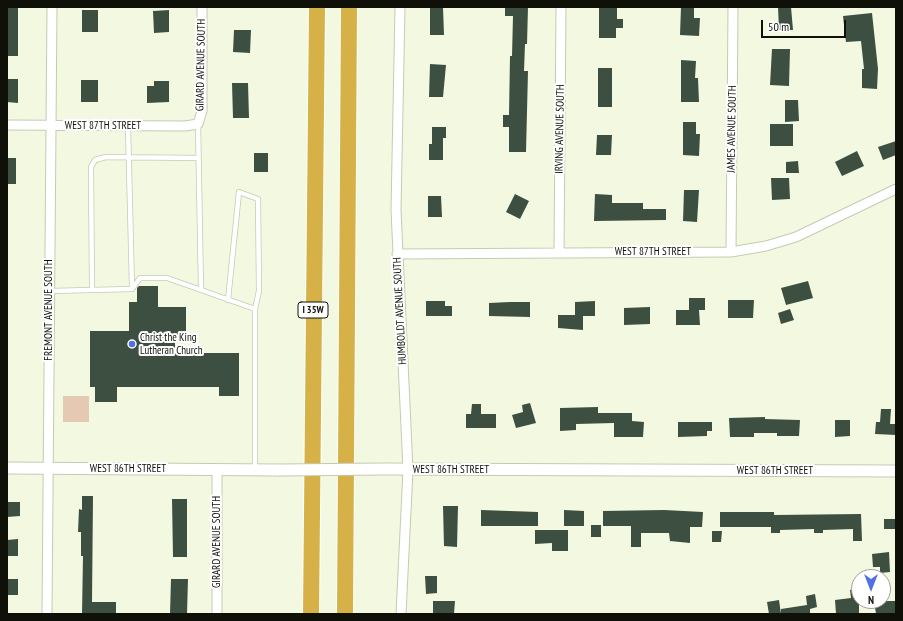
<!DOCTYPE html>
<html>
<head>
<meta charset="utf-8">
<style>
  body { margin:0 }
  #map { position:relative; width:903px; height:621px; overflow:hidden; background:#f2f9e0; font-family:"PT Sans Narrow",sans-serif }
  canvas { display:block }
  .frame { position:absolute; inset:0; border:8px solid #0f1109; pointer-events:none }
  .north { position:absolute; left:851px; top:569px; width:40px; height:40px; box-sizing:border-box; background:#fff; border:1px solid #9fa09d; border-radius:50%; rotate:180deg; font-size:11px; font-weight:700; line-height:16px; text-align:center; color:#0f1109 }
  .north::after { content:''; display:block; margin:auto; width:14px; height:18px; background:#5070e4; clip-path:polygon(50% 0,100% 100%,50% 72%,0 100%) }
  .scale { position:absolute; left:761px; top:20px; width:85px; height:18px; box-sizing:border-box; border:2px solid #0f1109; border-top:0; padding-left:5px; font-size:12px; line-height:14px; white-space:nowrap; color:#0f1109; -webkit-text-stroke:3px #fff; paint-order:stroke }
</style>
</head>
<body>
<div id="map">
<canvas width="903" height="621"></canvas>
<div class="frame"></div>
<div class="north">N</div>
<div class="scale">50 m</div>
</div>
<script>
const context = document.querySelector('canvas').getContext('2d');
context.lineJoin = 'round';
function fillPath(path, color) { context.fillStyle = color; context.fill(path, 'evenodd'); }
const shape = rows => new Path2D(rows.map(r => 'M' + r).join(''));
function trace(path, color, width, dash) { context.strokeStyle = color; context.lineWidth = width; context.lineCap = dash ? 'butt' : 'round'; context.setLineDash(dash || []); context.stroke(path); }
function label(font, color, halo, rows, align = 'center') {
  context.font = font + ' "PT Sans Narrow",sans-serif'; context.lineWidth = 4; context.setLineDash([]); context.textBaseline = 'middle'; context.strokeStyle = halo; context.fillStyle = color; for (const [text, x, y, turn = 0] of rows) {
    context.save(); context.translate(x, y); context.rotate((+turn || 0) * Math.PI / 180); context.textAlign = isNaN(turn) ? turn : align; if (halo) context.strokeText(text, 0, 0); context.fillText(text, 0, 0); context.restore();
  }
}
const green = shape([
  [63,396,89,396,89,422,63,422]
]);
const building = shape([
  [430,7,443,7,444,35,430,35],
  [505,7,528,7,527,44,525,44,524,71,528,71,526,152,509,152,509,127,503,127,503,115,509,115,510,56,512,56,513,16,505,16],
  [599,7,617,7,617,19,623,19,623,28,616,28,616,38,599,38],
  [681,7,694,7,694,18,700,18,699,36,680,35],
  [778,7,791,7,793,30,779,30],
  [7,8,18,8,18,56,7,56],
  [82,10,98,10,98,32,82,32],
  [169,10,169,32,154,33,153,11],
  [872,13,878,69,877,89,862,88,862,69,864,69,861,41,846,42,843,16],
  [234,30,251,30,250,53,233,52],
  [772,49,790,49,789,86,770,85],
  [681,60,696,61,695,78,698,78,699,102,681,102],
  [430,64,446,65,443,97,429,97],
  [598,68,612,68,612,107,598,107],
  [7,79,18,79,18,103,7,102],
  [81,80,98,80,98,102,81,102],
  [154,81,169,81,169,102,147,103,147,86,154,86],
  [232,83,248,83,249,118,233,118],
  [785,100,798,100,799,121,785,122],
  [683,122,696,122,696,134,700,134,699,156,683,155],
  [770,124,793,124,793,146,770,146],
  [432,127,446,127,446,138,443,138,443,160,429,160,429,144,432,144],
  [597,135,612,135,611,155,596,155],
  [896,141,896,155,883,160,878,147],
  [857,151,864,166,842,176,835,162],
  [254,153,268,153,268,172,254,172],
  [7,158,16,158,16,184,7,184],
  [798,161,799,173,786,173,786,162],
  [771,178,789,178,790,199,772,200],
  [684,190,699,190,697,222,683,221],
  [515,194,529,201,520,219,506,212],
  [595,194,612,195,612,203,643,203,643,209,666,209,666,220,594,221],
  [428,196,441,196,442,217,428,217],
  [808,281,813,298,786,305,781,288],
  [139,286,158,286,158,307,186,307,186,335,175,335,175,353,239,353,239,396,219,396,219,387,117,387,117,402,95,402,95,387,90,387,90,331,129,331,129,302,137,302,137,288],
  [689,298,705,298,705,310,699,310,700,325,676,325,676,310,689,310],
  [728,300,754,300,753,318,728,318],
  [426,301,445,301,445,306,452,306,452,316,426,316],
  [595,301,595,316,583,316,583,330,558,328,558,315,575,315,575,302],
  [510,302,530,302,530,317,489,316,489,303],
  [650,307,650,324,624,325,624,308],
  [790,309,794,320,781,324,778,313],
  [530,403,536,423,516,428,512,415,523,412,522,405],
  [472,404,481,404,481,414,496,414,496,428,466,428,466,414,471,414],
  [598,407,598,413,632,413,632,421,644,422,643,437,614,437,614,423,576,424,576,430,560,431,560,408],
  [881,409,891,409,890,424,896,424,896,435,875,434,876,422,880,422],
  [765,417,765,419,800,420,799,436,777,436,777,433,754,433,754,437,730,437,729,418],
  [835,420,850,420,850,436,835,437],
  [678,422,712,422,712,431,707,431,707,436,678,437],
  [82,496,93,496,92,602,116,602,116,614,82,614,83,556,81,556,81,532,78,532,79,509,82,510],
  [172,499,187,499,187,557,173,557],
  [7,502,20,502,20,516,7,517],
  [443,506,458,506,457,547,444,546],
  [481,510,538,512,538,526,481,526],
  [564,510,584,511,584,526,564,526],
  [664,510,703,512,702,527,690,527,690,543,670,541,669,533,641,533,641,547,631,547,631,526,603,526,603,511],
  [720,512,774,512,774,515,861,514,862,541,853,541,853,529,823,530,823,533,814,533,814,529,780,530,780,533,771,533,771,527,720,527],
  [884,519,896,519,896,529,884,529],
  [591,525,601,525,601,537,591,537],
  [535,530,568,530,568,551,552,551,552,543,535,544],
  [712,531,722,531,721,542,712,542],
  [18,539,18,556,7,556,7,540],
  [889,552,890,572,880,573,880,567,873,567,872,554],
  [425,576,437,576,437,593,426,594],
  [7,579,18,579,18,595,7,595],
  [171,579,188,579,187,614,170,614],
  [859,588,859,614,836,614,835,600,851,598,850,590],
  [815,594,817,607,810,609,810,614,781,614,781,609,807,605,806,596],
  [779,600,781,614,769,614,767,602],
  [433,601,455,601,454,614,433,614],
  [874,601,896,601,896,614,876,614]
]);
const service = shape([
  [198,124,201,290],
  [128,126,132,288],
  [92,290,91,167,95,160,106,157,198,158],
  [50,291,132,289,140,278,167,278,255,309,255,469],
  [228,300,239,192,258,199,259,291,255,309]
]);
const minor = shape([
  [400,7,396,210,408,470,401,614],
  [7,125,185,126,198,124,202,111,202,7],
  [559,252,561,7],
  [731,252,733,7],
  [397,254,731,252,766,246,796,237,896,189],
  [47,614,52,7],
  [217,614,217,470]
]);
const tertiary = shape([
  [7,468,279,470],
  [385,469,896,471]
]);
const motorway = shape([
  [311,614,317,7],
  [345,614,349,7]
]);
const tertiaryBridge = shape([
  [279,470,385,469]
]);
const markers = [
  [132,344,4,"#5070e4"]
];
const shields = [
  [313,310,30]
];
const shieldNames = [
  ["I 35W",313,310]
];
const streetNames = [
  ["GIRARD AVENUE SOUTH",201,65,-89],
  ["WEST 87TH STREET",103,126],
  ["IRVING AVENUE SOUTH",560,129,-89],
  ["JAMES AVENUE SOUTH",732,129,-89],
  ["WEST 87TH STREET",653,252],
  ["FREMONT AVENUE SOUTH",49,310,-90],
  ["HUMBOLDT AVENUE SOUTH",400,311,-93],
  ["WEST 86TH STREET",128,469],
  ["WEST 86TH STREET",451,470],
  ["WEST 86TH STREET",775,471],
  ["GIRARD AVENUE SOUTH",217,542,-90]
];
const poiNames = [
  ["Christ the King",140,338],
  ["Lutheran Church",140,351]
];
fillPath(green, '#e6c9b2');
fillPath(building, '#3d4f40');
trace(service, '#c4cbb3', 6);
trace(minor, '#c4cbb3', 11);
trace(tertiary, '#c4cbb3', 13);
trace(motorway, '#fff', 18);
trace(service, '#fff', 4.5);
trace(minor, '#fff', 9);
trace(tertiary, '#fff', 11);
trace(motorway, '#d5b148', 16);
trace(tertiaryBridge, '#c4cbb3', 13, []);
trace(tertiaryBridge, '#fff', 11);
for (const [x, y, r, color] of markers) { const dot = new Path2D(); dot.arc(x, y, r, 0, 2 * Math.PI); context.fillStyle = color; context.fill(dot); trace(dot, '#fff', 1.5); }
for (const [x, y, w] of shields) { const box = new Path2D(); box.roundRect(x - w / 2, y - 8, w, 16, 3); context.fillStyle = '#fff'; context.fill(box); trace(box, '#0f1109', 1); }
label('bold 10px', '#0f1109', null, shieldNames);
label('11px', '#0f1109', '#fff', streetNames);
label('11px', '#0f1109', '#fff', poiNames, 'left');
</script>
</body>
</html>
